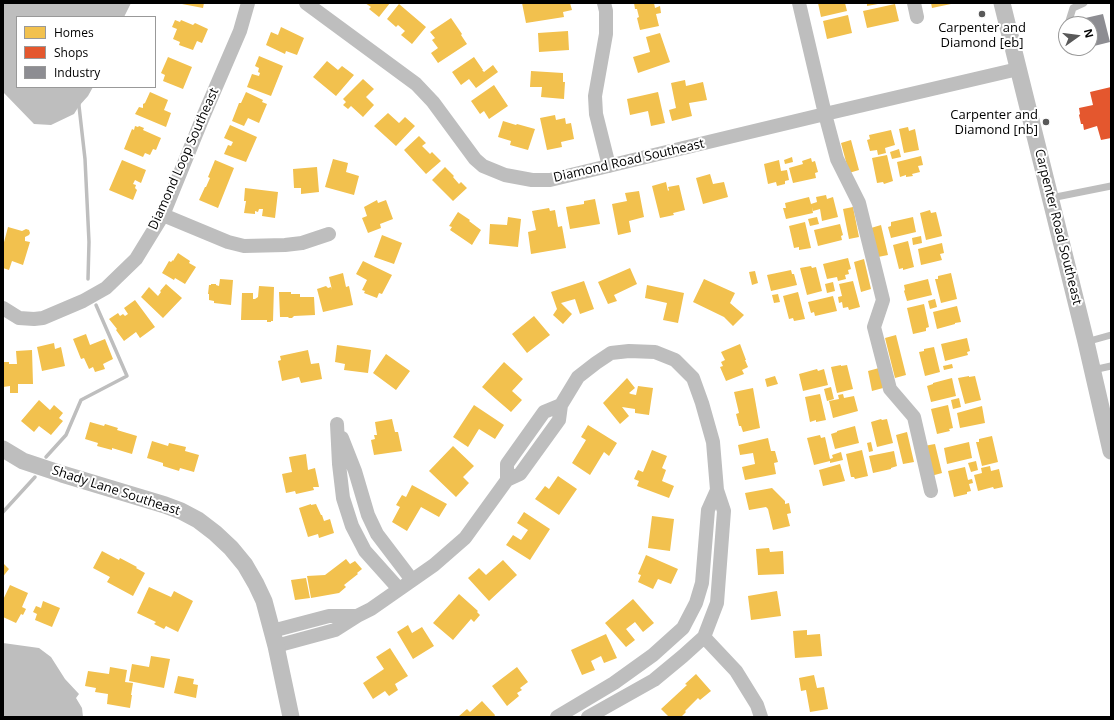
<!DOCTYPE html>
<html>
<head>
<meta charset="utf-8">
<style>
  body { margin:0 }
  #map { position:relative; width:1114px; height:720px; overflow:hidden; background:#fff; font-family:"Open Sans",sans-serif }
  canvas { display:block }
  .frame { position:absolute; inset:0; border:4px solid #000; pointer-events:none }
  .legend { position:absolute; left:16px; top:16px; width:140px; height:72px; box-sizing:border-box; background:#fff; border:1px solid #999; margin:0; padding:5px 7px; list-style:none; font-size:12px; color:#000 }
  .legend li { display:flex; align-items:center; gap:8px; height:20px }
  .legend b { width:20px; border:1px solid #999 }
  .north { position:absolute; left:1058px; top:16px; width:40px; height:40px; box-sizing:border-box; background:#fff; border:1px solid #999; border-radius:50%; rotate:76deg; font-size:11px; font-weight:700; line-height:16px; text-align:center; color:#000 }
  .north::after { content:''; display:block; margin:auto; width:14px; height:18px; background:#595959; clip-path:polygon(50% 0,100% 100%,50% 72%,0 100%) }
</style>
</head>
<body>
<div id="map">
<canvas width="1114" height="720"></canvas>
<div class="frame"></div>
<ul class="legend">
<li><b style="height:11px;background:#f2c14e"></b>Homes</li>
<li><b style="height:11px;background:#e4572e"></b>Shops</li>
<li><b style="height:11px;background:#8d8d92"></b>Industry</li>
</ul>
<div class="north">N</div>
</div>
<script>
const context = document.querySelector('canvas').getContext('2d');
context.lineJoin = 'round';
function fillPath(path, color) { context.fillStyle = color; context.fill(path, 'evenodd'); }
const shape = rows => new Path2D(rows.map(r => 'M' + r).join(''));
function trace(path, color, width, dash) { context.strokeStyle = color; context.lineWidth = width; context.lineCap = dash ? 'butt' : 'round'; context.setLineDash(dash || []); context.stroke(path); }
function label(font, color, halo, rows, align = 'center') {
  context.font = font + ' "Open Sans",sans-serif'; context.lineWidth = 4; context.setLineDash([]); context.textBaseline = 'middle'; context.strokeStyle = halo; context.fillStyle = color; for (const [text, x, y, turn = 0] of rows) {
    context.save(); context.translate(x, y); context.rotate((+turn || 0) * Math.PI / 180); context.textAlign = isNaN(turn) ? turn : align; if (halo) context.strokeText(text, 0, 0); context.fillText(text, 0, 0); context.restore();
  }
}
const water = shape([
  [3,3,131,3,124,17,17,17,17,87,93,87,88,96,79,106,74,114,51,125,34,124,3,92],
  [3,643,39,648,51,657,65,679,79,694,76,698,82,708,83,717,3,717]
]);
const homes = shape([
  [182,3,204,3,203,8,182,4],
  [365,3,390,3,379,17,369,9,371,7],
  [522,3,570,3,572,10,563,12,564,17,526,23],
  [634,3,654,3,655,8,660,6,661,13,656,14,659,26,640,30,637,18,639,17,637,9,635,9],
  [818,3,845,3,847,11,821,17],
  [867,3,878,3,878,4,867,6],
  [931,3,951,3,951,4,932,8],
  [399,4,426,27,412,44,401,35,405,31,398,25,396,27,387,19],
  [895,4,899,21,867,28,863,11],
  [848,15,852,33,827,39,823,21],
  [451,18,462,34,461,35,467,44,438,63,431,53,438,48,432,40,435,38,430,32],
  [175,20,180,22,181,20,193,25,195,23,208,29,202,43,197,41,193,50,179,45,180,42,173,39,177,29,172,27],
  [281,27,304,38,297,55,286,51,285,54,266,45,271,32,278,35],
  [568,31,569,50,539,52,538,33],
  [660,33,670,62,638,73,633,57,650,52,646,37],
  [259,56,283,66,271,96,247,87,252,74,259,76,260,73,258,72,259,68,255,66],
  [168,57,192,67,183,89,163,81,165,75,161,73],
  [474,57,483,70,482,70,484,72,493,65,498,72,476,88,469,79,461,85,452,72],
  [327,61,338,70,342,66,354,75,336,96,313,77],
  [531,71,563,73,563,82,565,82,564,99,541,97,542,87,530,87],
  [363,79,374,89,366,97,374,105,363,117,351,106,348,109,343,105,346,102,343,99],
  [685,80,686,86,703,82,707,100,689,103,692,116,672,121,669,110,676,108,671,83],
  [494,85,508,106,489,119,484,111,480,114,471,101],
  [150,92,168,100,164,110,171,113,166,127,135,114,139,107,143,108,143,104,145,103],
  [246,92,263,100,262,102,267,104,259,123,248,118,244,126,232,121,239,103,241,103],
  [658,92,665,123,651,126,648,111,630,115,627,99],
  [388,113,399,123,405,117,415,126,396,146,374,126],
  [555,115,556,120,565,118,566,124,571,123,574,139,561,142,562,147,547,150,540,118],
  [503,121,516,125,517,124,535,129,528,150,510,145,511,141,498,137],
  [230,125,257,137,246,162,224,154,228,145,231,146,233,142,224,138],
  [135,126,138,127,139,126,144,128,143,130,161,138,156,150,153,149,150,155,145,153,143,157,124,149,132,129,134,130],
  [908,127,909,131,915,129,919,150,904,153,899,129],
  [891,130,895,145,885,148,886,153,878,155,877,150,870,151,867,140,870,139,869,135],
  [419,136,426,143,422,146,430,154,432,152,441,161,426,174,404,150],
  [851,140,859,170,849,173,841,143],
  [899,149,901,157,892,159,890,152],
  [887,155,893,181,884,184,883,182,877,183,872,158],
  [921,156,923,165,918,166,920,172,912,174,913,176,906,177,906,175,900,177,897,162],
  [792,157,793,162,785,164,784,160],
  [811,158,812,162,815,161,818,172,815,173,816,178,793,183,789,168,803,164,802,161],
  [333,159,348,163,346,172,359,176,354,195,325,187],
  [122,160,146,170,141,183,135,180,133,184,136,185,135,188,137,190,133,200,109,190],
  [215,160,234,168,218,208,199,200,205,187,206,187,210,178,208,177],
  [779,160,781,171,787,170,789,180,785,181,785,184,777,186,776,182,768,184,764,164],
  [317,167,319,192,301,194,301,188,294,188,293,169],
  [445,167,454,176,453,177,459,184,461,182,467,188,453,201,432,180],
  [710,174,713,184,724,182,728,197,703,204,696,178],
  [666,182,668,191,669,190,668,187,679,185,685,210,673,213,674,215,660,218,652,186],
  [245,188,278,192,275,218,262,216,263,209,259,209,258,212,255,211,255,214,244,213,246,201,244,201],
  [639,191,644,217,629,221,631,232,618,235,612,204,627,201,625,193],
  [826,195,827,199,833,197,838,217,822,221,820,209,813,211,812,207,813,213,786,219,783,208,786,208,785,203,809,197,811,204,817,202,816,197],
  [595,199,600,224,570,229,566,207,584,204,584,201],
  [377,200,378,203,386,200,393,219,380,224,381,228,368,233,362,218,367,216,364,207],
  [853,207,859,237,849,239,843,209],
  [549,208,550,211,555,210,558,227,562,226,566,248,531,254,528,232,536,230,532,211],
  [930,210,931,213,936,212,942,236,926,240,920,213],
  [458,212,470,220,469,221,481,230,472,245,450,230,452,227,449,226],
  [508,217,521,219,518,247,489,244,490,224,507,225],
  [817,217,819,224,810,226,808,219],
  [913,217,916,232,891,238,888,227,891,226,891,222],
  [805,222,811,248,799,250,799,247,794,248,789,226],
  [840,224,843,235,841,236,842,240,818,246,814,230],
  [881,225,888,255,878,257,871,228],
  [8,227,22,231,26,229,29,230,30,233,29,235,25,237,25,241,30,242,23,265,12,261,9,270,3,268,3,246],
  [382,235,402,243,394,264,374,257],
  [921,236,922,243,913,245,912,238],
  [908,241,914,267,903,270,903,268,899,269,893,245],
  [942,243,944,253,940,254,942,260,921,265,918,249],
  [178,253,190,261,189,263,196,267,185,284,175,278,174,280,162,273,169,261,171,262,173,260,173,261],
  [848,258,851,269,848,270,849,274,845,275,846,279,838,281,837,277,827,279,823,264],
  [864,259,871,289,861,292,854,262],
  [363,261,392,275,382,294,379,293,377,298,364,293,365,291,362,290,367,280,356,274],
  [811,266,812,268,816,267,822,291,807,295,800,268],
  [630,268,637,284,614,295,617,301,608,304,598,282],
  [791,270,792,274,794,274,797,285,771,291,767,275],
  [755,271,758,283,752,285,749,272],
  [343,273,346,287,349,286,353,305,323,312,317,289,326,286,328,288,331,287,332,290,329,277],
  [951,273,957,299,941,303,935,279,938,279,938,276],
  [220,279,233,280,231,305,214,303,214,301,209,300,209,294,208,294,209,285,211,285,211,284,216,284,216,285,219,286],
  [704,279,735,293,730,303,744,315,733,326,724,317,693,302],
  [928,279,932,295,907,301,904,291,905,290,904,285],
  [584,281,594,309,580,314,575,299,561,303,572,314,563,324,553,315,557,309,551,292],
  [853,281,860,307,849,310,848,307,843,308,842,302,839,303,838,297,842,296,839,284],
  [833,282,835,291,827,293,825,284],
  [166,284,182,298,163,318,141,297,149,287,158,296,161,292,160,291],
  [647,285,684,293,678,323,663,320,667,303,645,298],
  [259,286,274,287,273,321,271,321,271,322,267,322,267,320,241,320,242,293,253,293,253,299,255,299,258,297],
  [279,292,291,292,291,294,300,294,300,297,314,297,315,315,294,316,292,318,289,318,288,317,280,317],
  [798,292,805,319,794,321,793,318,789,319,783,296],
  [778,294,780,302,774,303,772,295],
  [833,296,837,311,815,316,814,312,811,313,808,302],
  [935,299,937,307,930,309,928,301],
  [135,300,155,327,140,338,136,332,124,341,116,330,117,329,109,319,118,313,120,316,123,314,125,316,128,314,124,308],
  [924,304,929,327,926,328,926,331,913,334,907,308],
  [957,306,961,322,955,323,955,324,937,329,933,312],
  [534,316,550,335,527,353,512,334],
  [86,334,90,345,105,339,113,359,103,364,105,369,95,372,93,367,89,369,84,358,81,359,73,339],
  [896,335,906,375,895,378,885,338],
  [967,338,970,351,967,352,968,355,945,361,941,344],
  [54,343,55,349,61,347,65,366,42,371,37,347],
  [740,344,746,360,745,360,748,367,742,370,744,374,726,381,720,367,723,366,721,362,725,360,721,352],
  [337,345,371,350,368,373,344,370,345,364,335,362],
  [934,347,940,372,925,376,919,352,924,351,924,349],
  [32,350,33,384,18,384,18,393,10,393,10,386,3,387,3,362,9,362,9,364,17,364,16,351],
  [308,350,311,364,319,363,322,379,301,383,299,377,282,381,278,361,281,360,280,356],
  [386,354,410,371,396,390,373,373],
  [504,362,523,379,512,391,522,400,511,412,482,387],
  [952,364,953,368,944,370,943,366],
  [841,365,841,366,847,365,853,389,837,393,831,367],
  [879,368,883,388,872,391,868,371],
  [817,369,818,371,824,369,828,385,803,391,799,374],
  [775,376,778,384,767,387,765,379],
  [969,376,969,377,975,376,981,400,965,404,958,378],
  [627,378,635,388,629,393,631,394,636,395,638,386,653,388,649,415,635,413,635,409,622,407,629,416,620,424,603,403],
  [952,378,956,396,931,402,927,386,933,384,933,383],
  [831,387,834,399,827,401,824,389],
  [753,388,760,428,743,432,741,426,739,426,736,414,739,413,734,392],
  [820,394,826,420,816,422,816,420,810,422,805,397],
  [843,394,844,398,854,396,858,411,833,418,829,401,839,399,838,395],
  [959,398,961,407,953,409,951,400],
  [39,400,50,410,54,405,63,413,59,418,63,421,51,435,39,426,34,432,21,421],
  [474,405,504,425,495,439,479,429,468,447,453,437],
  [948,405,953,428,949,429,950,431,937,434,931,409],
  [982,406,985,423,960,428,957,413],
  [392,419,395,432,398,432,402,451,374,455,371,440,375,439,374,435,377,435,375,422],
  [881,419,882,420,887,419,893,443,877,447,871,422],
  [90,422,104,426,105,424,118,428,117,430,137,436,132,454,112,448,112,450,97,446,98,443,85,439],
  [588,425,617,443,609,456,604,452,590,475,572,463,586,440,581,437],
  [855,426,859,443,835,449,831,434,837,432,837,431],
  [907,432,914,462,903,464,896,435],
  [820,435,821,438,825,437,830,459,833,458,832,455,841,452,843,460,830,463,830,461,814,465,807,438],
  [992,436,998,462,982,466,976,442,979,442,979,439],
  [768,438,771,451,775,451,778,462,774,463,776,474,745,480,742,467,755,464,753,453,740,455,738,445],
  [152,441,168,446,169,443,186,447,185,451,199,455,194,472,180,468,179,471,163,466,163,463,147,458],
  [871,442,873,451,869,452,867,443],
  [969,442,972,458,947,464,944,448],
  [935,444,942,473,931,476,924,446],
  [453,446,474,466,463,477,469,483,456,497,429,471],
  [652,450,667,456,662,468,666,470,662,481,674,486,669,498,637,486,639,481,634,479,638,470,643,472],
  [862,450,868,476,855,479,854,477,851,477,846,454],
  [894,451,897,466,891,468,891,469,873,473,869,456],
  [306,454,308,470,315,468,319,487,313,487,314,490,296,494,295,491,286,493,282,474,292,472,289,457],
  [976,461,978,470,971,472,968,463],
  [840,464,845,481,823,486,819,470],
  [990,466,991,471,999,469,1003,487,994,489,993,487,978,491,974,475,982,473,981,468],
  [965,467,968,480,972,479,973,483,969,484,971,491,967,492,967,494,954,497,948,471],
  [558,476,577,489,559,515,535,499,545,486,549,489],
  [412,485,447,504,439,517,421,507,407,531,392,522,400,507,396,505,402,495,406,497],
  [772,488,785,501,785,504,789,503,791,513,787,514,790,526,773,530,768,509,766,507,749,510,745,493],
  [311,504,311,505,316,504,321,515,322,515,324,521,330,519,334,533,319,538,318,534,308,537,299,508],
  [524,512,550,529,530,560,506,545,513,535,521,540,528,530,517,523],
  [652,516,674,519,670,551,648,548],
  [769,548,770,552,783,551,784,574,758,575,756,549],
  [102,551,119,560,120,558,137,567,136,568,145,573,133,596,107,582,110,577,93,568],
  [646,555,678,569,671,584,658,579,653,589,638,582,641,575,638,574],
  [346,559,350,564,355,561,362,569,357,573,358,574,344,585,346,587,339,593,311,598,307,576,325,575],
  [503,560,517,575,489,601,468,578,479,568,486,575],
  [3,563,9,569,5,574,3,577],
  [306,578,310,598,295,600,291,580],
  [10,585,28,593,22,607,26,609,23,615,21,614,16,623,3,617,3,600],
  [149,587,171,597,174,591,193,601,178,632,166,626,164,629,154,624,156,622,137,613],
  [777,591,781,616,751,620,748,596],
  [459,594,478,611,477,612,480,615,474,622,471,619,453,640,433,623],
  [633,599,654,623,643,632,635,622,626,629,635,640,626,647,605,623],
  [43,601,60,608,52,627,35,620,37,614,33,612,36,606,41,608],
  [408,625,412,633,422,627,434,646,413,659,397,632],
  [807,630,807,635,820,634,822,656,795,658,793,631],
  [606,634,617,658,604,663,601,656,591,661,595,670,582,675,571,650],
  [390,648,408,676,395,684,398,690,389,696,385,691,373,699,363,683,384,669,376,657],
  [151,656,170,659,164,688,129,681,132,664,149,667],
  [110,667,127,670,125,682,133,683,131,695,132,695,130,708,107,704,108,694,95,692,96,688,85,686,88,671,109,674],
  [517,667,528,682,520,688,522,690,517,693,519,696,507,706,492,686],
  [696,674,711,691,700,700,698,698,685,711,686,712,681,717,669,717,661,709,687,685,685,684],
  [814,675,817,688,824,687,828,709,810,712,806,690,801,691,799,678],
  [178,676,194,679,193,684,198,685,196,698,174,693],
  [482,701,495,715,494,717,458,717,467,709,470,712]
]);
const shops = shape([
  [1111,87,1111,138,1101,140,1097,126,1084,130,1083,124,1081,124,1079,115,1080,114,1079,108,1093,105,1090,92]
]);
const industry = shape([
  [1103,14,1110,42,1090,47,1090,24,1082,24,1081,19]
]);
const stream = shape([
  [79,102,79,106,85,159,89,242,88,279],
  [46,457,66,435,81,400,127,376,96,305],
  [3,512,35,477]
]);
const service = shape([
  [1068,24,1073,8,1084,3],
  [1051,198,1111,186],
  [1086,342,1111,335],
  [1093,370,1111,366]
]);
const minor = shape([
  [306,3,416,84,433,102,475,159,483,166,505,175,532,180,550,180,825,114,1018,69],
  [604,3,606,11,606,34,595,96,596,114,609,166],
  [799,3,825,114,837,159,859,203,883,300,874,327,890,389,914,417,931,491],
  [914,3,917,17],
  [163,215,228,242,244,246,285,245,302,243,329,234],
  [3,308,19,318,34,319,43,318,83,301,106,288,136,259,163,215,203,117,240,31,248,3],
  [337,424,339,464,343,498,352,526,365,551,399,589],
  [342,438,355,471,368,515,377,534,412,580],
  [507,480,507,464,544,412,561,405],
  [272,631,329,616,356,616],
  [704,637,736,671,757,705,761,717],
  [276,646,335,630,357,616,371,609,434,565,465,538,507,480,520,474,559,420,561,405,578,377,596,363,611,353,629,351,655,352,675,360,693,378,702,403,713,442,717,490,724,511,717,603,704,637,683,656,654,680,588,717],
  [557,717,614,683,653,655,683,628,696,603,702,583,708,510,717,490]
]);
const tertiary = shape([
  [1002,3,1086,342,1111,451],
  [3,449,23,461,62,474,165,505,181,511,198,520,215,533,231,548,245,565,256,584,264,601,276,646,291,717]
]);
const markers = [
  [982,14,4,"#595959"],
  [1046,122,4,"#595959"]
];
const poiNames = [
  ["Carpenter and",982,28],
  ["Diamond [eb]",982,43],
  ["Carpenter and",1038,115,"right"],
  ["Diamond [nb]",1038,130,"right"]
];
const streetNames = [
  ["Diamond Loop Southeast",184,159,-66],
  ["Diamond Road Southeast",629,161,-13],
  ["Carpenter Road Southeast",1058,227,76],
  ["Shady Lane Southeast",116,491,18]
];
fillPath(water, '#bebebe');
fillPath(homes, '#f2c14e');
fillPath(shops, '#e4572e');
fillPath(industry, '#8d8d92');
trace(stream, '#bebebe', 3.5);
trace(service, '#bebebe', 7);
trace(minor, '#bebebe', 14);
trace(tertiary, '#bebebe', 17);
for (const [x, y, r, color] of markers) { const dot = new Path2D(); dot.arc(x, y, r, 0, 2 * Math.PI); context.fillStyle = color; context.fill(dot); trace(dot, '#fff', 1.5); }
label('13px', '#000', '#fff', poiNames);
label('13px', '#000', '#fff', streetNames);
</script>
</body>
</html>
